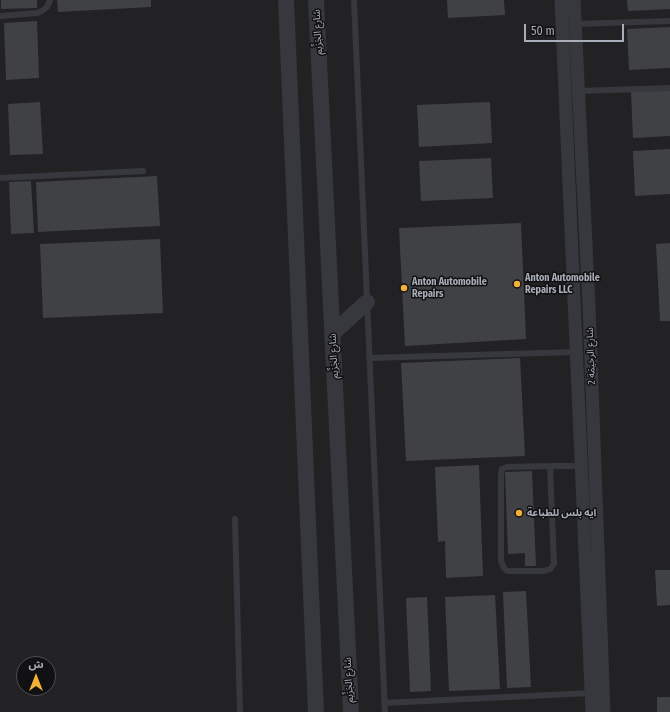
<!DOCTYPE html>
<html>
<head>
<meta charset="utf-8">
<style>
  body { margin:0 }
  #map { position:relative; width:670px; height:712px; overflow:hidden; background:#161618; font-family:"Fira Sans Condensed","Noto Sans Arabic",sans-serif }
  canvas { display:block }
  .north { position:absolute; left:16px; top:656px; width:40px; height:40px; box-sizing:border-box; background:#111113; border:1px solid #4d4f55; border-radius:50%; rotate:0deg; font-size:11px; font-weight:700; line-height:16px; text-align:center; color:#a8adb8 }
  .north::after { content:''; display:block; margin:auto; width:14px; height:18px; background:#f2b134; clip-path:polygon(50% 0,100% 100%,50% 72%,0 100%) }
  .scale { position:absolute; left:524px; top:24px; width:100px; height:18px; box-sizing:border-box; border:2px solid #a8adb8; border-top:0; padding-left:5px; font-size:12px; line-height:14px; white-space:nowrap; color:#a8adb8; -webkit-text-stroke:3px #111113; paint-order:stroke }
</style>
</head>
<body>
<div id="map">
<canvas width="670" height="712"></canvas>
<div class="north">ش</div>
<div class="scale">50 m</div>
</div>
<script>
const context = document.querySelector('canvas').getContext('2d');
context.lineJoin = 'round';
function fillPath(path, color) { context.fillStyle = color; context.fill(path, 'evenodd'); }
const shape = rows => new Path2D(rows.map(r => 'M' + r).join(''));
function trace(path, color, width, dash) { context.strokeStyle = color; context.lineWidth = width; context.lineCap = dash ? 'butt' : 'round'; context.setLineDash(dash || []); context.stroke(path); }
function label(font, color, halo, rows, align = 'center') {
  context.font = font + ' "Fira Sans Condensed","Noto Sans Arabic",sans-serif'; context.lineWidth = 3; context.setLineDash([]); context.textBaseline = 'middle'; context.strokeStyle = halo; context.fillStyle = color; for (const [text, x, y, turn = 0] of rows) {
    context.save(); context.translate(x, y); context.rotate((+turn || 0) * Math.PI / 180); context.textAlign = isNaN(turn) ? turn : align; if (halo) context.strokeText(text, 0, 0); context.fillText(text, 0, 0); context.restore();
  }
}
const built = shape([
  [0,0,670,0,670,712,0,712],
  [24,664,48,664,48,688,24,688]
]);
const building = shape([
  [1,0,37,0,37,8,1,9],
  [57,0,151,0,151,7,58,12],
  [447,0,504,0,505,15,448,18],
  [627,0,670,0,670,9,628,11],
  [37,21,39,78,6,80,4,23],
  [670,27,670,68,629,70,627,29],
  [670,90,670,136,633,138,631,92],
  [40,102,43,154,10,155,8,104],
  [490,102,492,143,419,147,417,105],
  [670,149,670,194,635,196,633,151],
  [491,158,493,198,421,201,419,161],
  [157,176,160,226,38,232,36,182],
  [31,181,34,233,11,234,9,182],
  [521,223,526,339,405,346,399,228],
  [160,239,163,313,43,318,40,244],
  [670,243,670,321,660,321,656,244],
  [520,358,525,456,406,461,401,363],
  [479,465,483,576,446,578,445,541,438,542,435,467],
  [532,471,536,566,525,566,525,553,508,554,505,472],
  [655,570,670,570,670,605,657,606],
  [526,591,531,687,507,688,503,592],
  [495,595,500,689,449,691,445,597],
  [427,597,431,691,410,692,406,598],
  [657,697,670,697,670,712,657,712]
]);
const service = shape([
  [354,0,385,712],
  [0,16,37,13,42,11,47,7,50,0],
  [575,24,670,21],
  [578,91,670,88],
  [0,178,143,171],
  [369,358,576,352],
  [550,466,554,564,550,569,544,571,507,571,504,568,501,561,501,475,502,469,507,467,550,466,581,466],
  [552,515,583,514],
  [235,519,240,712],
  [384,703,591,693]
]);
const minor = shape([
  [561,0,592,712],
  [574,0,589,306,604,712]
]);
const tertiary = shape([
  [286,0,316,712],
  [316,0,351,712],
  [333,333,367,302]
]);
const markers = [
  [517,284,4,"#f2b134"],
  [404,288,4,"#f2b134"],
  [519,513,4,"#f2b134"]
];
const streetNames = [
  ["شارع الجَزِّيم",318,32,-93],
  ["شارع الجَزِّيم",334,356,-93],
  ["شارع الرخيمَة 2",591,356,-92],
  ["شارع الجَزِّيم",349,680,-93]
];
const poiNames = [
  ["Anton Automobile",525,278],
  ["Repairs LLC",525,290],
  ["Anton Automobile",412,282],
  ["Repairs",412,294],
  ["ايه بلس للطباعة",527,513]
];
fillPath(built, '#222225');
fillPath(building, '#404145');
trace(service, '#37383d', 6);
trace(minor, '#37383d', 13);
trace(tertiary, '#37383d', 16);
for (const [x, y, r, color] of markers) { const dot = new Path2D(); dot.arc(x, y, r, 0, 2 * Math.PI); context.fillStyle = color; context.fill(dot); trace(dot, '#111113', 1.5); }
label('10px', '#a8adb8', '#111113', streetNames);
label('bold 10px', '#a8adb8', '#111113', poiNames, 'left');
</script>
</body>
</html>
